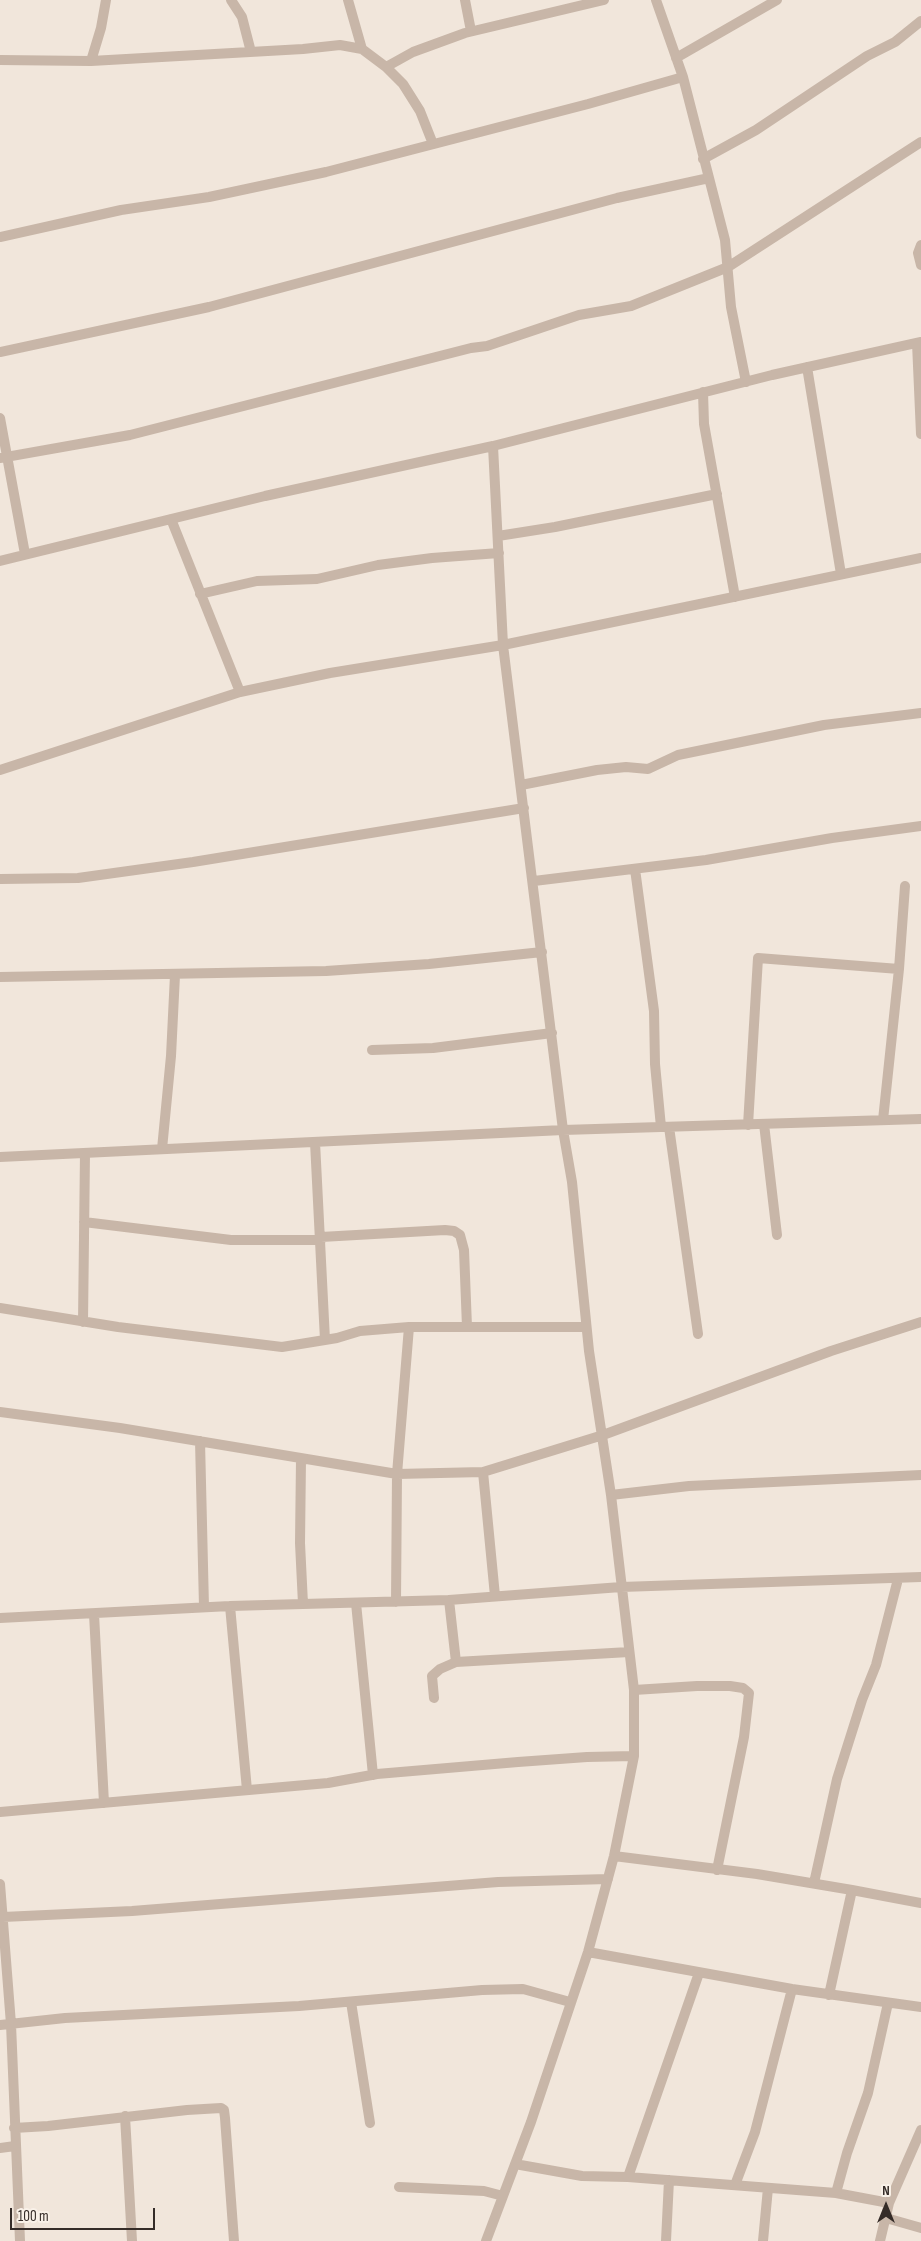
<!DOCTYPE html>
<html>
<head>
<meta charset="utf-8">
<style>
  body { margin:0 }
  #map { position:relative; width:921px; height:2241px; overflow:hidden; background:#f1e6db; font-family:"Sofia Sans Condensed",sans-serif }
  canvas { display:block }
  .north { position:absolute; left:861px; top:2181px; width:50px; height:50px; -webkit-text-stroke:4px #f9f1e8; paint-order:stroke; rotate:0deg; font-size:14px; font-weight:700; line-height:20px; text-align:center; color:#352c28 }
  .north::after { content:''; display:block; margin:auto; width:18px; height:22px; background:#352c28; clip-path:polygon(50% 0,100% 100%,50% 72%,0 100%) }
  .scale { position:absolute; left:10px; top:2208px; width:145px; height:22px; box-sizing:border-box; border:2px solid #352c28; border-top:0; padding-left:6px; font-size:15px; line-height:18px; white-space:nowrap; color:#352c28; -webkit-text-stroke:4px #f9f1e8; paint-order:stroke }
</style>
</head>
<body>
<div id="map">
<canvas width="921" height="2241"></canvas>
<div class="north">N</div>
<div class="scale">100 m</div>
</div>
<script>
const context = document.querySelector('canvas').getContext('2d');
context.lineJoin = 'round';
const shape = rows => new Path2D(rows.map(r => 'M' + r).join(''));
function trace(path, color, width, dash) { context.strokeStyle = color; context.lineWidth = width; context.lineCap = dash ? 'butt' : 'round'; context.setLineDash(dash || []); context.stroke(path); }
const street = shape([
  [231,0,242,17,251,52],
  [348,0,362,49],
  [465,0,471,31],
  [656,0,683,77,725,240,731,307,746,382],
  [676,58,777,0],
  [0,60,91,61,303,49,340,45,362,49,386,67,403,84,420,111,433,144],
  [91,61,101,28,106,0],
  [386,67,413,52,465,33,604,0],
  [703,159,756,130,867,56,895,42,921,21],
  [0,237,121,210,209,197,326,172,588,104,683,77],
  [921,245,918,253,921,265],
  [917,343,921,434],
  [0,352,209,307,617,198,709,178],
  [807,367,841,574],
  [703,392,704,424,735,597],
  [0,418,25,554],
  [0,458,130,435,471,348,487,346,579,315,631,306,728,267,921,142],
  [171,519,240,692],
  [498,536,555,527,717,494],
  [0,561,265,496,493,446,772,375,921,342],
  [200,594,257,581,317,579,378,565,432,558,499,553],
  [0,770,240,692,330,673,503,645,921,558],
  [521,785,597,770,626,767,648,769,678,755,824,725,921,713],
  [635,869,654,1011,655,1064,661,1127],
  [0,879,78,878,193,862,524,808],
  [534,881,706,860,832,838,921,826],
  [0,977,326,971,429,964,542,952],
  [372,1050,433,1048,552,1033],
  [883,1120,899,969,905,886],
  [764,1124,777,1235],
  [748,1125,758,958,899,969],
  [669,1127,698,1334],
  [315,1142,325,1340],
  [162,1149,171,1056,175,975],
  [0,1157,563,1130,921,1119],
  [84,1222,231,1240,321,1240],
  [321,1237,445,1230,454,1231,460,1235,464,1250,467,1327],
  [0,1308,118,1327,282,1347,337,1338,360,1331,409,1327,586,1327],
  [83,1322,85,1153],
  [0,1412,120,1428,397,1474,483,1472,603,1435,831,1351,921,1322],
  [200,1441,204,1607],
  [301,1459,300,1543,303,1604],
  [483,1472,495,1596],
  [611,1495,689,1486,921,1475],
  [449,1600,456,1662],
  [396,1602,397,1474,409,1327],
  [356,1603,373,1775],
  [230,1606,247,1790],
  [94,1614,104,1803],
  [0,1618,230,1606,449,1600,621,1587,921,1577],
  [634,1690,697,1686,730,1686,743,1688,749,1693,744,1737,717,1870],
  [434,1698,432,1676,440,1669,456,1662,629,1652],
  [0,1812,328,1783,377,1774,518,1762,587,1757,634,1756],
  [614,1856,757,1874,852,1890,829,1995],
  [814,1883,837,1779,862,1700,876,1665,898,1579],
  [0,1884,11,2024,20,2241],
  [852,1890,921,1903],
  [3,1917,132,1911,498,1882,608,1879],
  [588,1952,792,1989,921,2007],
  [351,2002,370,2123],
  [0,2025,65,2018,299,2006,482,1990,523,1989,570,2002],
  [125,2116,132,2241],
  [14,2128,48,2126,187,2110,221,2108,224,2110,225,2118,234,2241],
  [0,2148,15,2146],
  [515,2164,582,2176,628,2177,836,2193,889,2203,880,2241],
  [628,2177,699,1973],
  [735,2185,755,2132,792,1989],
  [399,2187,484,2191,503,2196],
  [836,2193,847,2153,868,2093,888,2003],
  [889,2203,921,2130],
  [886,2218,921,2228],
  [486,2241,531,2122,588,1952,614,1856,634,1756,634,1690,611,1495,589,1351,572,1182,563,1130,503,645,493,446],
  [666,2241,669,2180],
  [763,2241,768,2188]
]);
trace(street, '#c8b6a8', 10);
</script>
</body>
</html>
